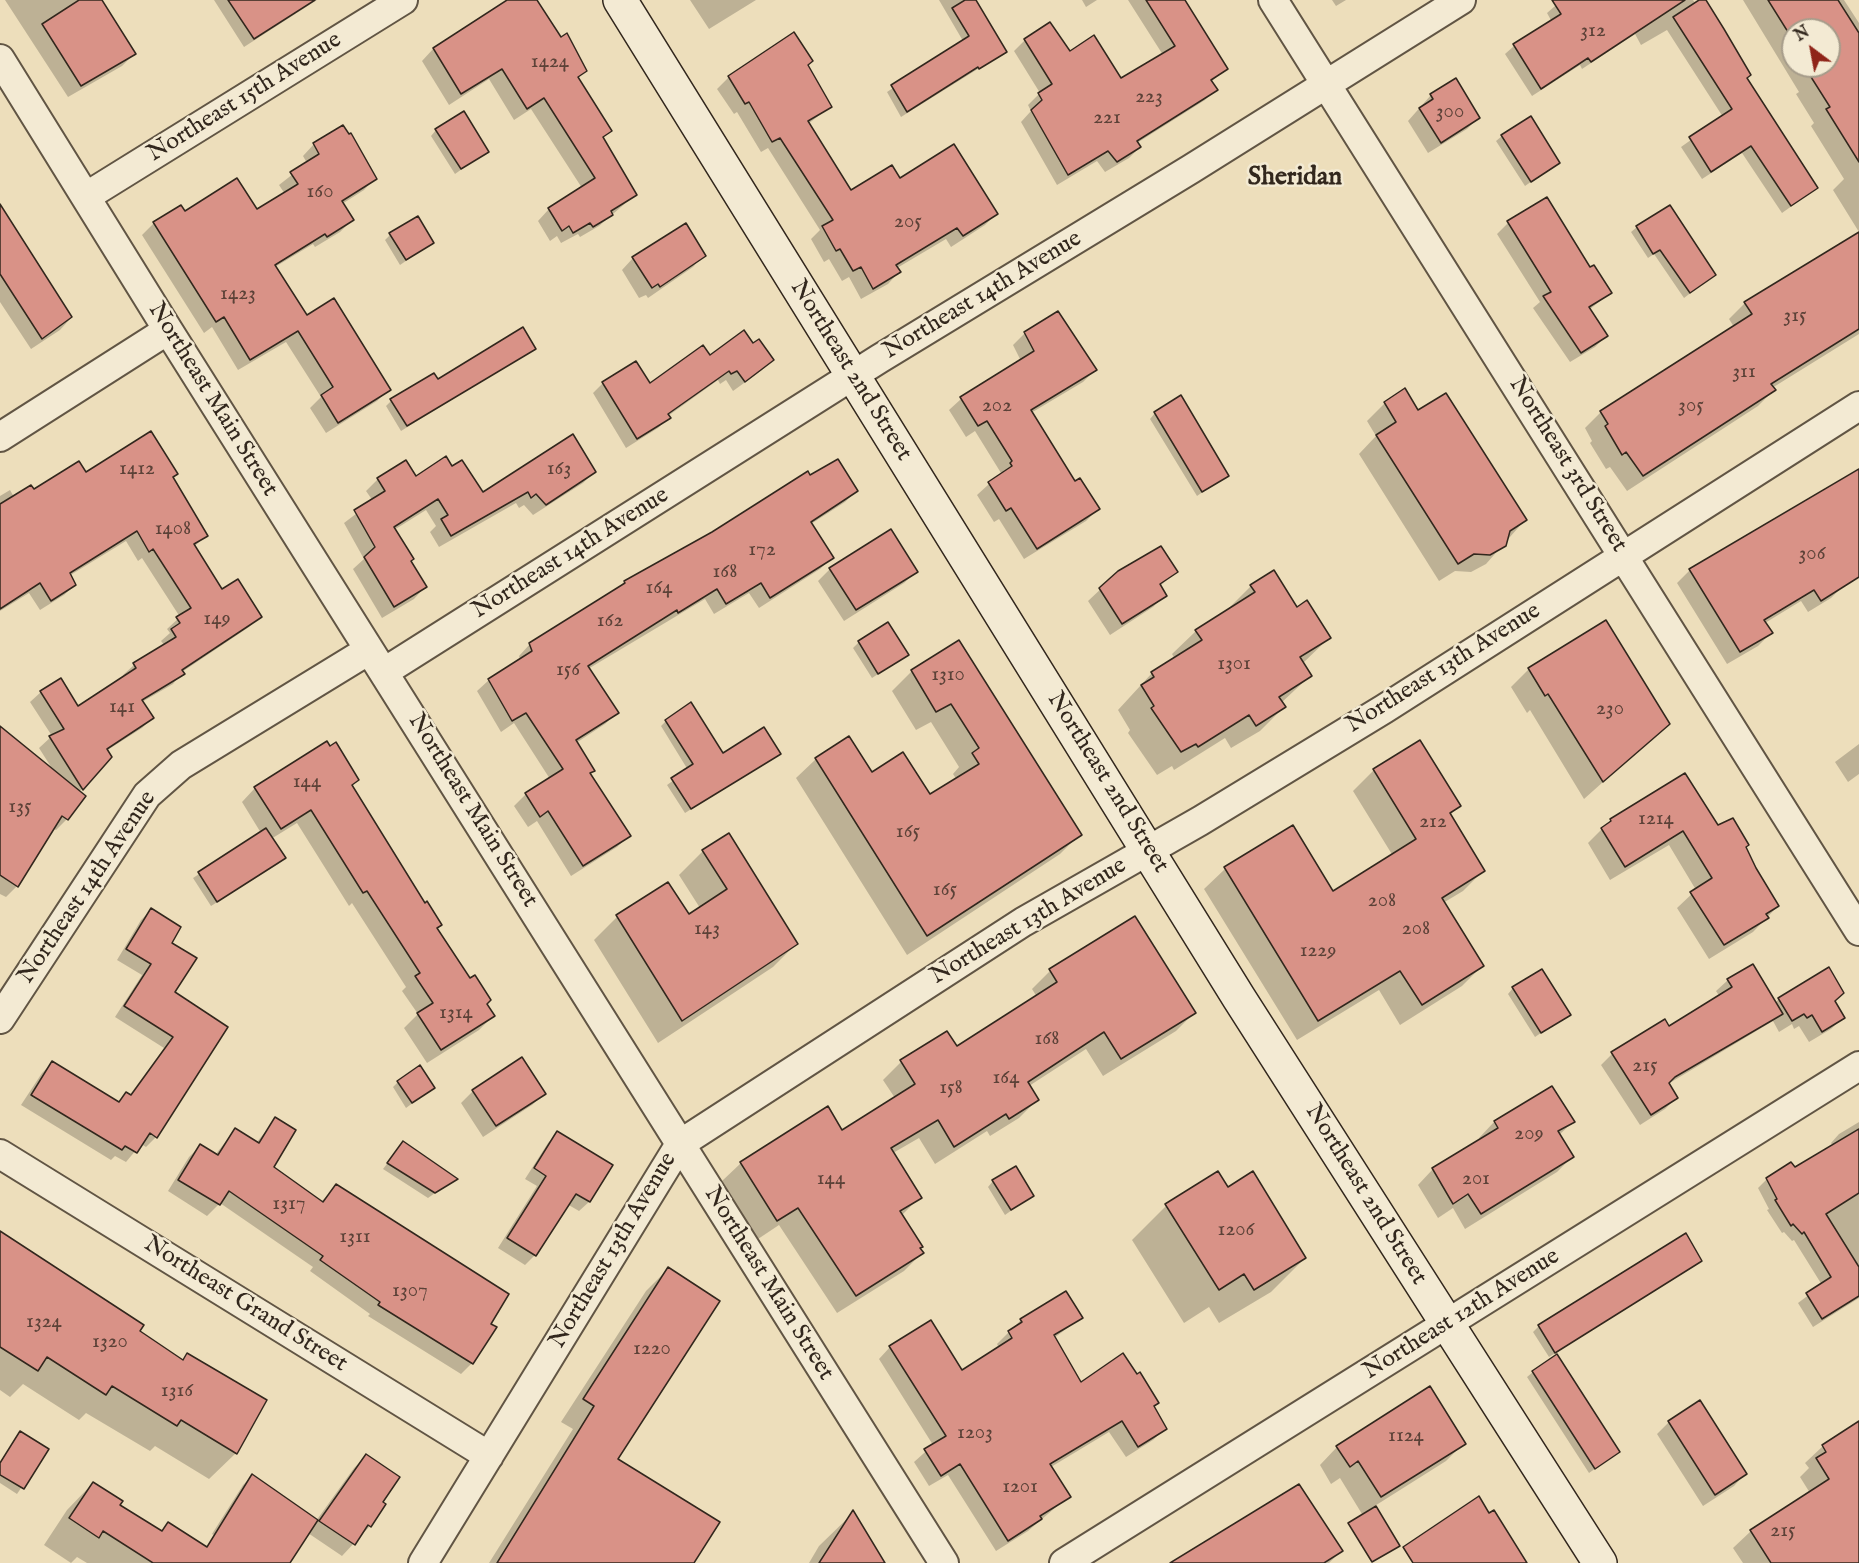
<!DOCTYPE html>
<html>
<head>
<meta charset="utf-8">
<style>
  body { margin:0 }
  #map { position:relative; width:1859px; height:1563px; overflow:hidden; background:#eddebb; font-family:"IM FELL English",serif }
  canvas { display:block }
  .north { position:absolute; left:1781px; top:18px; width:60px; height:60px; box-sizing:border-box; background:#f3ead3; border:2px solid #a69c8a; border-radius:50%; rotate:328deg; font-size:16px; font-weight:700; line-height:24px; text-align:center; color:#32271d }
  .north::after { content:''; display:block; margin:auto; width:21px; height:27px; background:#8f2418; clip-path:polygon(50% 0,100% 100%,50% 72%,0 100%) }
</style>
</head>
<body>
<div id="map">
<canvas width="1859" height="1563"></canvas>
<div class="north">N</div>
</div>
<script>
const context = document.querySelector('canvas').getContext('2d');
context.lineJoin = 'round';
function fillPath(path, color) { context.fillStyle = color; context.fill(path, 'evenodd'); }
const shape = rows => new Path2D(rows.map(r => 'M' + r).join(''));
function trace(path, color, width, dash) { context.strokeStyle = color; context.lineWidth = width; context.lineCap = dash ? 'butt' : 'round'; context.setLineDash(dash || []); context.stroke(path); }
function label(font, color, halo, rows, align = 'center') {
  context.font = font + ' "IM FELL English",serif'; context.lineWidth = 5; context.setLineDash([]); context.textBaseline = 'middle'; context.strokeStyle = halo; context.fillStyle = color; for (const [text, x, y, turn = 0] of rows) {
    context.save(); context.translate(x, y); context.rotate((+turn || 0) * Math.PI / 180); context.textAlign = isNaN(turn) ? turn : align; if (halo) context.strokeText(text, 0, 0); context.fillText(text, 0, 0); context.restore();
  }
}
const shadow = shape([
  [5,0,100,0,134,54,122,66,68,97],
  [214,0,317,0,244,47],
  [512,0,535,0,560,39,567,35,585,71,577,79,610,131,602,139,635,195,599,226,580,237,578,234,561,243,557,236,550,241,538,221,549,209,582,188,531,109,514,120,489,79,449,105,422,61,433,49],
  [690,0,756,0,709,29],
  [939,0,974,0,1005,52,901,117,887,92,963,41],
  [1082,0,1097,0,1086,7],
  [1128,0,1183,0,1226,69,1211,82,1216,89,1205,100,1137,143,1140,147,1129,158,1105,172,1097,161,1057,185,1021,122,1031,111,1028,105,1040,93,1014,51,1025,40,1121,80,1163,55],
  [1332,0,1346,0,1336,6],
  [1562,0,1693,0,1696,4,1704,0,1746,78,1817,188,1782,213,1742,153,1702,179,1681,147,1723,117,1667,30,1641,45,1635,34,1582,69,1580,65,1532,96,1505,54,1514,46,1552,22,1547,13],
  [1743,0,1844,0,1859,23,1859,232,1833,190,1844,179,1811,126,1814,123,1796,94,1799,92],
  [1793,30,1829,30,1829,66,1793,66],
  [794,34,807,65,830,107,808,124,850,192,900,180,996,214,985,225,951,247,946,239,897,268,899,272,888,284,861,299,849,277,842,281,829,259,824,262,811,239,820,230,768,148,761,152,737,112,734,114,717,89,729,77],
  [1431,95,1478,118,1467,129,1428,153,1408,121],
  [436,130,487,151,455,174,431,136],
  [1502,136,1558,163,1525,186,1496,141],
  [314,144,375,178,364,190,342,204,352,220,340,232,315,247,313,244,275,267,306,317,389,389,377,401,326,433,310,408,321,397,286,342,238,370,212,327,204,333,142,235,154,223,181,207,184,213,257,211,285,194,279,185,307,163,303,156],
  [0,217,9,221,71,318,60,330,31,349,0,302],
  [1508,223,1590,269,1610,293,1589,310,1606,336,1595,347,1570,362,1533,308,1540,302,1497,234],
  [1637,227,1714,275,1684,298,1654,254,1648,258,1631,232],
  [1859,233,1859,334,1772,388,1774,390,1758,406,1627,491,1610,467,1606,469,1590,443,1592,441,1585,428,1601,412,1734,327,1729,319,1745,303],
  [390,235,432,243,400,265,385,240],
  [704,255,693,267,648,298,646,295,639,298,622,270,633,258],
  [1025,333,1095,370,1083,382,1031,413,1075,483,1098,509,1086,521,1024,559,999,519,994,522,977,495,1001,473,975,431,966,437,949,410,961,399,1021,361,1013,345],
  [753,345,772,360,762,370,733,391,726,380,720,384,718,380,668,416,669,418,658,428,626,448,593,393,603,383,649,385,710,357],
  [534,349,401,431,386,406,391,401,437,381],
  [1404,390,1418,412,1525,520,1486,564,1471,572,1455,571,1439,581,1359,454,1376,436,1367,421,1385,403],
  [1155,413,1227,475,1197,496,1150,419],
  [452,468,482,494,594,472,583,483,533,515,524,505,519,508,516,503,439,547,430,532,436,526,426,510,394,530,425,587,414,599,382,618,353,569,364,559,344,523,373,501,366,491,378,479,415,478],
  [1859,470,1859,555,1844,585,1831,598,1808,612,1801,601,1765,623,1771,633,1758,646,1727,664,1677,583,1690,570],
  [85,474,171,478,206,535,194,547,221,591,260,617,249,627,182,672,173,684,142,702,152,718,142,728,106,751,110,757,79,792,67,819,56,830,52,828,17,886,6,897,0,894,0,728,53,770,39,748,52,736,30,702,41,692,60,680,78,708,125,677,123,675,134,665,165,646,161,641,170,633,167,629,180,617,142,558,138,561,126,541,69,576,75,585,64,595,40,610,29,593,0,611,0,496,10,490,14,497],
  [810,477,856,491,845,502,811,524,832,558,820,569,759,608,749,593,714,614,705,599,588,669,617,713,605,724,576,743,594,770,589,775,629,836,617,847,571,876,537,821,528,827,514,806,526,794,550,779,514,723,501,732,477,691,489,680,520,660,519,656,530,644,615,591,624,582],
  [1141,557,1176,572,1159,587,1165,595,1153,607,1110,635,1088,601,1119,572],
  [830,569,916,572,904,583,844,621,818,581],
  [1251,586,1329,638,1302,664,1310,676,1281,703,1284,707,1260,731,1231,748,1225,738,1174,770,1172,766,1157,775,1128,733,1130,730,1118,710,1152,673,1175,659,1172,654,1196,631,1227,610],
  [859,642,907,655,872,678,853,648],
  [959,642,1080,834,1060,854,907,955,796,778,816,759,872,774,930,797,957,780,953,774,959,767,931,722,916,730,892,691,912,671],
  [1529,669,1668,724,1584,799,1530,710,1527,713,1511,687],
  [666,721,723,755,779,754,685,813,667,785,688,770,661,726],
  [1859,744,1859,774,1848,782,1835,762],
  [1374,770,1459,806,1449,816,1483,871,1463,891,1443,903,1482,966,1462,986,1400,1025,1379,990,1297,1040,1204,889,1225,869,1292,827,1333,893,1393,856,1353,791],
  [358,780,351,786,436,929,493,1016,479,1030,427,1063,404,1028,418,1014,402,991,406,987,352,903,349,906,297,823,271,839,284,858,278,864,211,906,193,878,261,833,242,802,255,788],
  [1611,820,1717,827,1745,847,1778,906,1753,932,1709,959,1677,908,1696,890,1669,845,1610,880,1588,843],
  [728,835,796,944,773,967,658,1043,594,940,617,917,689,916,700,908,679,875,703,851],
  [151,910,173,993,225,1027,156,1137,146,1147,141,1144,126,1162,115,1156,111,1160,21,1105,42,1073,52,1063,117,1103,126,1094,129,1096,164,1048,115,1017,142,975,117,960,141,920],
  [1135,918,1194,1013,1176,1031,1103,1076,1086,1049,1029,1086,1037,1100,1019,1118,990,1136,987,1131,935,1164,919,1138,893,1153,920,1197,901,1216,922,1253,904,1271,837,1313,779,1225,758,1239,722,1181,741,1163,827,1109,842,1132,895,1098,883,1080,901,1062,957,1048,1037,997,1032,989,1050,971],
  [1753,966,1775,1003,1779,999,1843,1018,1831,1029,1809,1042,1799,1026,1794,1029,1792,1024,1779,1032,1773,1021,1668,1084,1676,1098,1665,1109,1640,1125,1601,1065,1612,1054,1669,1029,1720,997,1716,991,1728,980],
  [1513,988,1569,1014,1535,1037,1508,994],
  [398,1082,433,1088,406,1108,393,1087],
  [1552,1088,1573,1122,1559,1135,1572,1157,1557,1172,1465,1229,1453,1208,1438,1218,1418,1185,1433,1169,1481,1140,1479,1138,1494,1122],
  [473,1091,544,1094,532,1105,483,1137,461,1103],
  [276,1119,272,1167,321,1202,336,1186,489,1324,472,1363,461,1374,368,1316,370,1314,310,1271,313,1267,220,1203,207,1216,168,1191,189,1157,200,1146,215,1155,235,1130,256,1143],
  [1859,1122,1859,1298,1813,1327,1798,1303,1822,1285,1794,1240,1792,1241,1784,1232,1782,1233,1767,1210,1769,1209,1758,1188,1767,1179,1794,1169,1833,1146,1831,1143,1839,1134],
  [557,1133,611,1165,589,1202,579,1211,567,1204,535,1255,525,1265,498,1248,537,1186,525,1179,548,1143],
  [403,1143,455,1179,428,1198,383,1169],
  [1217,1173,1227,1189,1305,1258,1271,1292,1219,1323,1209,1307,1184,1323,1132,1240,1166,1206],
  [993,1181,1033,1195,1005,1215,988,1187],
  [1685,1235,1701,1261,1695,1266,1549,1357,1533,1332,1539,1326],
  [0,1236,181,1361,187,1354,236,1453,209,1479,155,1446,150,1451,86,1413,79,1420,23,1384,10,1397,0,1390],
  [668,1269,616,1459,693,1563,489,1563,573,1429,561,1422,646,1291],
  [1081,1318,1054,1338,1080,1384,1153,1406,1165,1429,1153,1440,1126,1457,1109,1432,1051,1467,1069,1496,1028,1531,996,1551,948,1475,929,1486,914,1462,933,1445,879,1359,890,1347,962,1372,999,1348,997,1344,1021,1320],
  [1533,1372,1619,1452,1589,1473,1527,1377],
  [1669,1422,1745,1474,1734,1486,1703,1506,1657,1434],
  [1859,1423,1859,1563,1743,1563,1733,1548,1751,1531,1810,1493,1800,1477,1809,1468,1805,1463,1823,1446],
  [20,1433,47,1450,17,1494,0,1483,0,1462],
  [1464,1443,1446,1461,1362,1514,1340,1478,1331,1484,1320,1465,1337,1447],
  [366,1456,380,1502,370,1526,342,1556,308,1533,289,1563,260,1563,212,1534,243,1485,252,1476,316,1521,354,1468],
  [93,1483,118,1506,160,1532,168,1524,208,1563,87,1563,77,1557,71,1563,44,1545,67,1510],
  [1316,1509,1341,1551,1329,1563,1173,1563],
  [853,1513,883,1563,809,1563,819,1546]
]);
const building = shape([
  [79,0,102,0,136,54,81,86,42,24,79,0],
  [228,0,315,0,254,39,228,0],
  [507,0,537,0,561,37,567,33,587,71,578,77,612,131,603,137,637,195,611,211,613,215,593,227,590,223,573,233,569,226,562,231,548,208,595,178,544,98,527,109,502,69,461,94,433,48,507,0],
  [965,0,976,0,1007,52,979,69,978,67,907,112,891,85,969,36,952,8,965,0],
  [1146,0,1185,0,1228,69,1211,80,1218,90,1137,141,1141,147,1117,162,1108,151,1068,175,1031,110,1042,100,1038,93,1052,84,1024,39,1050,22,1070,51,1094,35,1121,78,1175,46,1146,0],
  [1552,0,1685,0,1591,62,1588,58,1541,89,1513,44,1561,14,1552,0],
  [1699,0,1706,0,1724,29,1751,75,1747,78,1818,188,1791,206,1751,146,1711,172,1689,137,1732,109,1673,17,1699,0],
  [1768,0,1838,0,1859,33,1859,162,1826,109,1830,107,1811,77,1814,76,1808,66,1829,66,1829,30,1793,30,1793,40,1768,0],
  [794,32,813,61,808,65,832,107,808,121,851,190,892,165,900,178,954,144,998,214,963,236,957,228,896,265,901,272,873,289,861,267,853,271,840,249,836,251,822,226,833,220,780,138,772,142,749,102,745,104,728,76,794,32],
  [1456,78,1480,118,1441,143,1419,108,1433,99,1430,94,1456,78],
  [464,111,489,152,461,169,435,129,464,111],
  [1531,116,1560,163,1531,182,1501,135,1531,116],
  [343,125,349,134,351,133,377,179,342,201,354,220,327,237,325,234,275,265,307,315,334,298,391,390,338,423,321,395,333,387,298,331,250,360,224,317,216,322,153,222,181,205,185,211,237,178,257,209,298,184,290,172,319,154,313,143,343,125],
  [1547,197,1590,267,1594,265,1612,293,1589,307,1608,336,1581,353,1543,296,1551,292,1507,221,1547,197],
  [0,204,72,317,42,339,0,274,0,204],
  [1670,205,1716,275,1690,293,1660,250,1653,254,1636,226,1670,205],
  [418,216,434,243,406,260,389,233,418,216],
  [686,223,706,256,660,287,658,284,652,288,632,257,686,223],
  [1859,232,1859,329,1771,384,1776,390,1643,476,1626,452,1622,455,1605,426,1608,424,1600,411,1752,314,1744,302,1859,232],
  [1058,311,1097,370,1031,410,1075,481,1080,478,1100,509,1037,549,1011,508,1006,511,988,482,1012,466,1010,463,1012,461,987,421,978,426,960,397,1034,351,1024,332,1058,311],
  [523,327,536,349,407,426,390,399,434,373,438,379,523,327],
  [744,330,753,343,759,339,774,360,745,382,737,371,731,374,729,371,668,414,671,418,637,439,602,382,636,361,650,383,703,345,710,355,744,330],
  [1405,388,1418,410,1446,393,1527,520,1510,531,1506,546,1490,555,1474,554,1458,564,1376,435,1396,422,1384,402,1405,388],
  [1181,395,1229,476,1202,492,1154,412,1181,395],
  [151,431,178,474,173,477,208,536,194,544,222,589,238,579,262,617,182,670,185,674,142,700,154,718,107,749,112,757,83,790,49,736,64,729,40,691,61,678,78,706,136,668,133,663,176,637,171,629,180,623,176,617,191,608,153,549,149,552,137,531,70,573,76,585,51,601,40,583,0,609,0,504,31,485,34,489,79,461,86,472,151,431],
  [573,434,596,472,546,505,536,494,531,498,528,492,451,536,441,519,448,515,438,499,394,527,414,559,411,561,427,587,394,607,364,557,375,547,354,510,385,491,377,478,406,460,416,476,446,456,452,466,462,460,483,492,573,434],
  [838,459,858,491,811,522,834,558,770,598,761,583,726,604,717,589,678,613,677,610,588,666,619,713,576,740,595,771,590,773,631,836,583,866,548,811,540,817,525,793,563,769,526,713,512,721,488,679,532,651,529,643,625,583,624,581,712,532,808,471,810,475,838,459],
  [1859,469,1859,577,1821,601,1814,590,1764,620,1773,633,1740,652,1689,569,1859,469],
  [891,529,918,572,856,610,829,568,891,529],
  [1161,546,1178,572,1160,584,1167,596,1122,624,1099,588,1118,571,1161,546],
  [1274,570,1297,607,1307,600,1331,638,1300,657,1312,676,1279,697,1286,707,1256,726,1249,715,1198,747,1196,744,1181,752,1151,708,1154,706,1141,685,1154,677,1151,672,1202,640,1195,630,1255,592,1250,585,1274,570],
  [1606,620,1670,724,1603,782,1548,694,1545,696,1528,668,1606,620],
  [888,622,909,655,878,674,858,641,888,622],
  [959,640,1082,835,927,936,815,758,849,736,872,772,903,752,930,794,979,764,972,753,979,748,951,704,936,712,911,670,959,640],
  [691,702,723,753,764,727,781,754,691,809,671,778,693,764,665,720,691,702],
  [0,726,86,796,68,820,62,816,18,887,0,875,0,726],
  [1420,740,1461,806,1450,813,1485,871,1442,898,1484,966,1422,1005,1400,971,1318,1021,1224,867,1293,825,1333,891,1416,839,1373,769,1420,740],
  [327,741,330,746,336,742,359,780,352,785,425,903,427,901,442,925,437,928,470,978,475,975,491,1000,487,1004,495,1016,441,1050,417,1013,433,1003,415,976,420,973,367,891,363,893,311,810,281,829,254,787,327,741],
  [1685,773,1718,825,1733,818,1749,845,1746,847,1756,868,1779,906,1766,914,1769,918,1724,945,1690,892,1712,878,1683,831,1625,867,1601,828,1611,821,1610,819,1685,773],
  [266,828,286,858,217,902,198,872,266,828],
  [729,833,798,944,682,1021,616,915,668,882,689,914,727,889,702,850,729,833],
  [151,908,181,927,172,943,197,958,175,992,228,1027,157,1138,150,1133,137,1153,125,1146,122,1150,31,1095,52,1061,119,1102,126,1092,131,1095,173,1037,124,1006,151,964,126,949,151,908],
  [1135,916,1196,1013,1121,1059,1104,1032,1028,1082,1039,1100,1009,1119,1006,1114,954,1147,938,1120,891,1148,922,1198,900,1211,923,1247,920,1248,924,1253,856,1296,798,1208,777,1221,740,1162,828,1106,842,1130,915,1084,900,1060,947,1031,957,1046,1057,982,1049,969,1135,916],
  [1753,964,1783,1014,1675,1077,1669,1083,1678,1098,1651,1115,1611,1052,1665,1019,1669,1026,1732,987,1727,979,1753,964],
  [1829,967,1844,993,1835,1001,1845,1018,1822,1032,1812,1015,1807,1018,1804,1014,1792,1021,1778,998,1829,967],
  [1542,969,1571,1015,1541,1033,1512,987,1542,969],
  [522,1057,546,1094,496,1126,472,1090,522,1057],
  [420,1065,435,1088,412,1103,397,1081,420,1065],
  [1552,1086,1575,1122,1558,1131,1574,1157,1481,1214,1468,1194,1453,1204,1432,1168,1498,1128,1494,1121,1552,1086],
  [275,1117,296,1130,274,1167,323,1202,336,1184,509,1294,491,1324,497,1327,473,1364,378,1305,380,1302,320,1260,323,1256,229,1191,220,1205,178,1180,200,1144,218,1155,235,1128,259,1143,275,1117],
  [1859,1129,1859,1193,1826,1214,1859,1267,1859,1296,1822,1319,1806,1293,1831,1277,1804,1232,1802,1234,1793,1224,1791,1226,1775,1200,1777,1199,1766,1178,1791,1162,1795,1167,1859,1129],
  [557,1131,613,1165,590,1202,576,1194,536,1256,507,1238,546,1176,534,1168,557,1131],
  [403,1141,458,1179,435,1193,387,1163,403,1141],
  [1016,1166,1034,1196,1011,1210,992,1180,1016,1166],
  [1218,1171,1228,1187,1253,1171,1306,1258,1254,1290,1244,1274,1219,1290,1165,1204,1218,1171],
  [0,1231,144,1325,140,1331,183,1360,187,1353,267,1400,237,1454,181,1420,177,1426,112,1386,106,1395,47,1357,38,1371,0,1347,0,1231],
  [1686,1233,1702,1261,1555,1353,1538,1325,1686,1233],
  [668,1267,720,1301,618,1459,720,1522,694,1563,497,1563,594,1406,583,1399,668,1267],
  [1066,1291,1083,1318,1054,1335,1081,1382,1123,1353,1137,1374,1140,1372,1159,1403,1154,1406,1167,1429,1138,1447,1122,1421,1050,1464,1071,1497,1040,1516,1042,1519,1008,1541,960,1464,941,1476,924,1449,946,1436,889,1346,931,1320,962,1370,1012,1338,1008,1331,1022,1322,1020,1319,1066,1291],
  [1557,1354,1620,1452,1595,1469,1532,1371,1557,1354],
  [1430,1386,1466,1444,1381,1497,1358,1461,1350,1467,1336,1446,1430,1386],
  [1700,1400,1747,1474,1715,1495,1668,1421,1700,1400],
  [1859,1421,1859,1563,1771,1563,1750,1530,1829,1479,1816,1458,1826,1452,1822,1445,1859,1421],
  [20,1431,49,1449,24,1489,0,1475,0,1463,20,1431],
  [366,1454,400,1477,383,1502,386,1504,371,1527,368,1525,355,1545,319,1521,366,1454],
  [252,1474,318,1520,290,1563,153,1563,103,1531,99,1538,69,1518,93,1482,123,1501,120,1505,162,1531,168,1522,207,1547,252,1474],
  [1299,1484,1343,1551,1324,1563,1170,1563,1299,1484],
  [1479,1496,1489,1513,1494,1510,1527,1563,1413,1563,1403,1547,1479,1496],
  [1376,1506,1400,1546,1372,1562,1348,1523,1376,1506],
  [853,1510,885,1563,819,1563,853,1510]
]);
const street = shape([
  [1273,0,1859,931],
  [0,59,168,330,944,1563],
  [87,196,403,0],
  [0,437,168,330],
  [384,672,879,359,1191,169,1461,0],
  [0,1019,147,795,181,765,369,650],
  [0,1154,489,1456],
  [423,1563,680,1144,1023,922,1200,821,1384,709,1859,406],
  [1064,1563,1859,1066]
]);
const secondary = shape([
  [620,0,1239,998,1600,1563]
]);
const numberNames = [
  ["312",1593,32],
  ["1424",550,63],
  ["223",1149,98],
  ["300",1450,113],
  ["221",1107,119],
  ["160",320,193],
  ["205",908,223],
  ["1423",238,295],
  ["315",1795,317],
  ["311",1744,373],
  ["202",997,407],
  ["305",1691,407],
  ["1412",137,470],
  ["163",559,470],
  ["1408",173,530],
  ["172",762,551],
  ["306",1812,555],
  ["168",725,573],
  ["164",659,589],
  ["149",217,620],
  ["162",610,622],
  ["1301",1234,665],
  ["156",568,671],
  ["1310",948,676],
  ["141",122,708],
  ["230",1610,710],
  ["144",307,783],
  ["135",20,808],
  ["1214",1656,820],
  ["212",1433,823],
  ["165",908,833],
  ["165",945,891],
  ["208",1382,902],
  ["143",707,930],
  ["208",1416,930],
  ["1229",1318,952],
  ["1314",456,1014],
  ["168",1047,1040],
  ["215",1645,1067],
  ["164",1006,1079],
  ["158",951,1089],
  ["209",1529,1135],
  ["144",831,1180],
  ["201",1476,1180],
  ["1317",289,1205],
  ["1206",1236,1231],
  ["1311",355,1238],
  ["1307",410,1292],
  ["1324",44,1323],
  ["1320",110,1343],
  ["1220",652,1350],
  ["1316",177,1392],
  ["1203",975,1434],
  ["1124",1406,1437],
  ["1201",1020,1488],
  ["215",1783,1532]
];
const streetNames = [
  ["Northeast 15th Avenue",245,98,-32],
  ["Northeast 14th Avenue",983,296,-31],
  ["Northeast 2nd Street",850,371,58],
  ["Northeast Main Street",212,400,58],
  ["Northeast 3rd Street",1567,465,58],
  ["Northeast 14th Avenue",571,554,-32],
  ["Northeast 13th Avenue",1444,669,-32],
  ["Northeast 2nd Street",1107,783,58],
  ["Northeast Main Street",472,811,58],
  ["Northeast 14th Avenue",88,888,-56],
  ["Northeast 13th Avenue",1029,922,-31],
  ["Northeast 2nd Street",1365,1195,58],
  ["Northeast 13th Avenue",614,1251,-59],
  ["Northeast Main Street",768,1284,58],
  ["Northeast Grand Street",245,1305,32],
  ["Northeast 12th Avenue",1462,1315,-32]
];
const neighbourhoodNames = [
  ["Sheridan",1295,179]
];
fillPath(shadow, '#0003');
fillPath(building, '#d99287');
trace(building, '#32271d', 1.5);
trace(street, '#615544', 32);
trace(secondary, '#32271d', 36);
trace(street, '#f3ead3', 28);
trace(secondary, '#f3ead3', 33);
label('21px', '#5c4238', null, numberNames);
label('24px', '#32271d', '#f3ead3', streetNames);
label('bold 26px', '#32271d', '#f3ead3', neighbourhoodNames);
</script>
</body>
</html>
